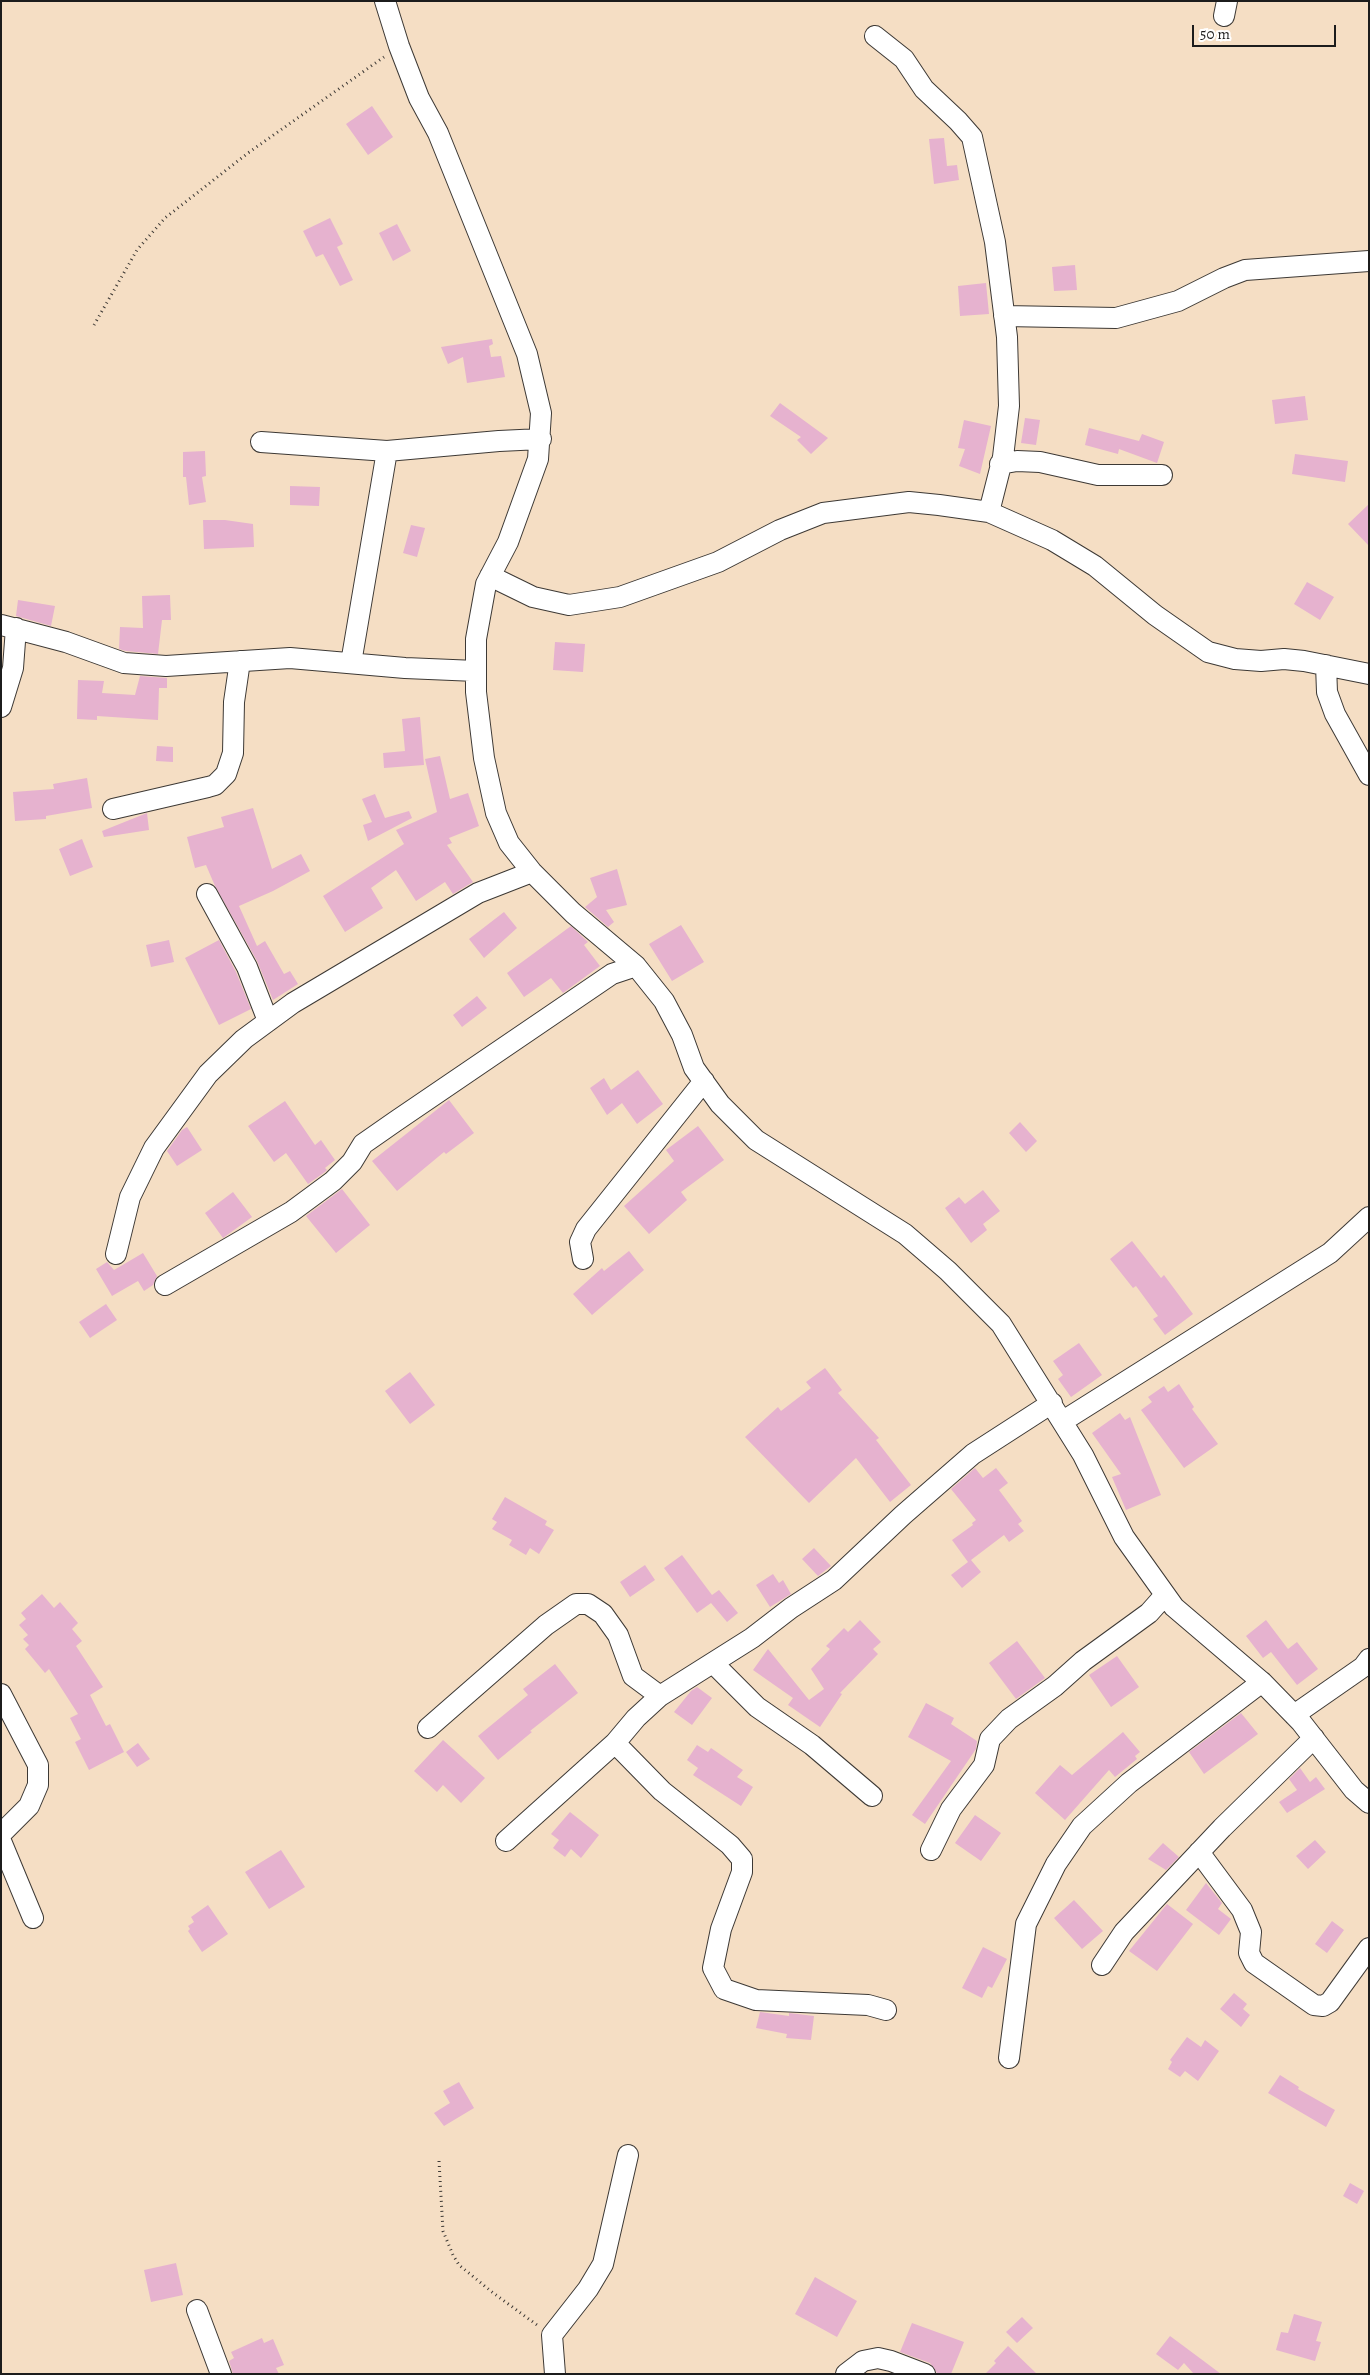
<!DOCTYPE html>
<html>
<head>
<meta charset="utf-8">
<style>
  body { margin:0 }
  #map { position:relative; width:1370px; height:2375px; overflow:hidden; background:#f5dec4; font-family:Alegreya,serif }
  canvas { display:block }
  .frame { position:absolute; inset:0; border:2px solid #1c1c1c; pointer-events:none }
  .scale { position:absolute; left:1192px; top:25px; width:144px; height:22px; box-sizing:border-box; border:2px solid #1c1c1c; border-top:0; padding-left:6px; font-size:15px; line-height:18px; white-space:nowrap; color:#1c1c1c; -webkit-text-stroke:4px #fff; paint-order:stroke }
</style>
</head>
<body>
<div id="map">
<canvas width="1370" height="2375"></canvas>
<div class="frame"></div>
<div class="scale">50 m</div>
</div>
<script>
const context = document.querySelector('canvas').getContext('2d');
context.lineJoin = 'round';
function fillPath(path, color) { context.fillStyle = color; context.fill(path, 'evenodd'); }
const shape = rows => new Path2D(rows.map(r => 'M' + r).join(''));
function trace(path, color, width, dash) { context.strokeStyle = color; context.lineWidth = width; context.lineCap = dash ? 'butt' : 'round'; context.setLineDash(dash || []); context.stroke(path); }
const building = shape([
  [372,106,393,137,368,155,346,124],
  [944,138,947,166,957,165,959,180,934,184,929,139],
  [330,218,343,244,337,247,353,280,340,286,323,254,316,257,303,231],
  [397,224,411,251,393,261,379,233],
  [1075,265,1077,290,1054,291,1052,267],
  [986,283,989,314,960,316,958,286],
  [492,339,493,344,489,346,491,357,501,356,505,377,467,383,463,357,448,364,441,347],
  [1305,396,1308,420,1275,424,1272,400],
  [780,403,828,438,811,454,797,440,801,437,770,416],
  [1025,418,1040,420,1036,445,1021,443],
  [964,420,991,426,980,474,959,466,965,449,958,448],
  [1089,428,1139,441,1142,434,1164,442,1157,463,1119,449,1118,454,1085,445],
  [205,451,206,476,202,477,206,502,189,505,186,477,183,477,183,452],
  [1295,454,1348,461,1345,482,1292,474],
  [290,486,320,487,319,506,290,505],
  [1369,504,1369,546,1348,524],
  [203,520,225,520,253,524,254,547,204,549],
  [411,525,425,528,417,557,403,553],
  [1307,582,1334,597,1320,620,1294,604],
  [170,595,171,620,162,620,158,654,126,651,119,649,120,627,143,628,142,596],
  [18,600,55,606,51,626,16,616],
  [555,642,585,644,583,672,553,670],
  [140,676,167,678,167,688,159,688,158,720,97,716,97,720,77,719,78,680,104,681,102,693,135,695],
  [420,717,424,765,384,768,383,753,405,751,402,719],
  [157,746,173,747,173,762,156,761],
  [440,756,450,799,468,793,479,826,449,838,452,843,447,845,473,882,453,894,445,882,416,901,396,870,371,888,383,908,345,932,323,896,404,844,396,830,437,812,425,759],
  [87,778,92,808,46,816,46,819,15,821,13,792,54,789,53,784],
  [375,794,385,818,409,811,412,818,368,841,363,825,372,822,362,799],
  [253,808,272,869,301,854,310,871,273,891,239,906,257,946,265,941,284,974,290,971,298,984,273,1000,257,961,215,886,206,865,195,868,187,837,224,827,221,817],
  [147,813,149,830,104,837,102,831],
  [82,839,93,867,70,876,59,849],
  [617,869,627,905,606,910,614,922,608,927,585,907,597,897,590,878],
  [504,912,517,928,484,958,469,939],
  [681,925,704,962,672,981,649,944],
  [571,926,588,942,584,945,600,966,563,993,551,978,524,997,507,973],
  [169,940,174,962,151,967,146,945],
  [219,940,236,972,251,1009,219,1025,185,958],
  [477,996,487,1008,462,1027,453,1015],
  [638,1070,663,1104,637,1124,622,1103,607,1115,590,1088,604,1078,611,1090],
  [449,1100,474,1133,446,1154,444,1152,397,1191,372,1161],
  [285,1101,315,1145,321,1140,335,1160,325,1168,327,1170,325,1172,308,1184,286,1153,274,1162,248,1126],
  [1020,1122,1037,1141,1026,1152,1009,1133],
  [698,1126,724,1160,681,1192,687,1200,649,1234,624,1206,674,1161,666,1150],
  [187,1127,202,1150,177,1166,167,1151,182,1130],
  [342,1189,370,1225,336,1253,306,1216],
  [983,1190,1000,1211,983,1224,987,1230,971,1243,945,1208,959,1197,965,1204],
  [233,1192,252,1217,223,1238,205,1213],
  [1132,1241,1161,1278,1164,1275,1193,1314,1165,1335,1153,1319,1158,1316,1136,1286,1133,1288,1110,1259],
  [629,1251,644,1270,592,1315,573,1294,602,1268,604,1271],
  [143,1253,157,1276,153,1285,144,1291,138,1281,112,1296,96,1269,107,1262,114,1270],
  [106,1304,117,1320,90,1338,79,1322],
  [1079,1343,1102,1375,1071,1397,1058,1379,1063,1375,1053,1361],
  [825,1368,842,1390,838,1393,879,1438,876,1440,911,1485,890,1502,856,1458,809,1503,745,1437,778,1407,781,1411,811,1388,806,1382],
  [410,1372,435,1405,410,1424,385,1391],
  [1179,1384,1194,1407,1192,1409,1218,1444,1184,1468,1141,1410,1152,1402,1148,1397,1164,1386,1168,1392],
  [1120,1413,1125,1420,1130,1417,1161,1495,1126,1510,1112,1477,1121,1474,1092,1433],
  [975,1468,983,1478,996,1468,1008,1483,999,1490,1022,1521,1018,1524,1024,1531,1009,1542,1004,1535,971,1560,981,1572,962,1588,951,1575,968,1562,952,1540,973,1525,972,1523,976,1520,951,1489],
  [505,1497,547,1521,545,1525,554,1530,539,1554,530,1548,526,1555,509,1545,512,1540,492,1529,497,1522,492,1519],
  [814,1548,831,1566,818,1576,802,1559],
  [682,1555,712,1595,719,1590,738,1613,727,1622,711,1603,697,1613,664,1568],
  [645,1565,655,1580,630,1597,620,1582],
  [773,1574,779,1583,783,1580,791,1594,770,1607,756,1585],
  [42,1594,54,1608,60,1602,78,1623,72,1629,82,1641,76,1646,103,1687,90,1695,106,1726,110,1724,124,1752,89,1770,75,1742,81,1739,70,1718,78,1714,49,1669,45,1673,25,1649,29,1645,23,1639,28,1635,19,1625,26,1619,21,1613],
  [860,1620,881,1642,873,1649,878,1654,840,1693,842,1694,820,1727,788,1705,793,1698,753,1670,768,1649,809,1700,824,1689,811,1669,830,1649,826,1646,844,1628,848,1632],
  [1266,1620,1288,1649,1297,1642,1318,1669,1297,1685,1271,1652,1263,1658,1246,1636],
  [1017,1641,1045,1678,1016,1699,989,1663],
  [1117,1656,1139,1687,1111,1707,1089,1675],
  [555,1664,578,1693,530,1731,532,1732,498,1760,478,1736,528,1695,523,1689],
  [697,1687,712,1698,692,1725,674,1712,691,1691],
  [926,1703,954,1718,951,1724,977,1741,976,1749,925,1824,912,1815,951,1761,908,1737],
  [1241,1713,1258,1734,1204,1774,1189,1752],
  [1123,1732,1140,1752,1135,1756,1137,1759,1115,1777,1109,1770,1065,1820,1035,1793,1060,1765,1072,1775],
  [443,1740,485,1778,461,1803,443,1785,437,1792,414,1771],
  [138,1743,150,1759,137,1767,126,1752],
  [697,1745,708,1752,711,1748,743,1770,737,1777,753,1787,741,1806,693,1775,698,1768,687,1760],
  [1300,1768,1310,1782,1316,1777,1325,1789,1287,1813,1279,1802,1297,1790,1289,1779],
  [570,1812,599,1835,581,1858,571,1849,565,1857,553,1848,559,1840,551,1834],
  [975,1815,1001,1833,981,1861,955,1843],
  [1315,1840,1326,1852,1308,1869,1296,1856],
  [1163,1843,1179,1857,1166,1870,1148,1859],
  [281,1850,305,1887,269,1909,245,1872],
  [1206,1883,1222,1903,1218,1909,1231,1919,1219,1935,1186,1910],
  [1074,1900,1103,1931,1082,1949,1054,1918],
  [1167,1904,1193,1924,1157,1971,1129,1951],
  [208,1905,228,1934,202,1952,188,1931,190,1929,188,1926,194,1922,191,1917],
  [1332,1921,1344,1930,1327,1953,1315,1944],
  [983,1947,1007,1959,992,1988,988,1986,982,1998,962,1988],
  [1234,1993,1247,2004,1243,2009,1250,2015,1241,2027,1220,2009],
  [760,2012,789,2016,789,2013,814,2016,811,2040,786,2038,787,2034,756,2028],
  [1187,2037,1201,2047,1205,2040,1219,2051,1198,2081,1185,2071,1180,2077,1168,2069,1172,2062,1170,2060],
  [1280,2075,1299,2087,1298,2089,1335,2110,1326,2127,1268,2093],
  [459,2082,474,2108,444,2126,434,2113,450,2103,443,2091],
  [1350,2183,1364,2191,1357,2204,1343,2196],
  [176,2263,183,2295,151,2302,144,2270],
  [815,2277,857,2301,837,2337,795,2314],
  [1294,2314,1322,2322,1316,2341,1321,2342,1315,2361,1276,2350,1281,2332,1288,2333],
  [1022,2317,1033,2328,1017,2343,1006,2332],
  [912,2323,964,2342,951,2374,937,2373,930,2363,900,2352],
  [1170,2336,1201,2359,1221,2374,1194,2374,1184,2363,1178,2370,1156,2354],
  [262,2338,264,2343,273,2339,284,2365,276,2368,279,2374,233,2374,229,2361,234,2358,231,2352],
  [1008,2346,1037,2374,985,2374,996,2363,994,2361]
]);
const path = shape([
  [94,325,137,250,165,218,248,153,384,57],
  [439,2161,443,2231,453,2255,459,2265,492,2292,537,2325]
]);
const minor = shape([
  [385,1,399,46,419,98,438,133,527,354,541,413,538,459,508,542,486,584,476,639,476,692,484,758,496,813,509,843,532,872,573,913,636,966,664,1001,682,1035,694,1068,720,1104,756,1140,905,1234,948,1271,1001,1324,1083,1455,1124,1537,1174,1607,1262,1682,1301,1722,1354,1790,1369,1803],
  [1224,16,1227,1],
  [875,36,904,59,924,89,958,121,972,137,995,242,1007,337,1009,406,1003,457,989,512],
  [1004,316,1116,318,1178,301,1224,278,1245,270,1369,261],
  [261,442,387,451],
  [1000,464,1017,461,1040,462,1098,475,1162,475],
  [490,576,533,597,569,605,620,597,718,562,780,530,823,513,909,502,939,505,989,512,1052,540,1095,566,1155,615,1208,652,1235,659,1261,661,1284,659,1304,661,1369,674],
  [1,625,66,642,124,663,166,666,290,658,405,668,476,671],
  [351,663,387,451,499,441,541,439],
  [1326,665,1327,692,1335,714,1369,775],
  [1,707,13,668,16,628],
  [113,809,208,787,215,785,226,774,233,753,234,702,240,661],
  [207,894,247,967,268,1021],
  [116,1254,130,1197,154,1148,208,1074,244,1039,293,1003,478,893,532,872],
  [583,1259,580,1242,586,1229,704,1081],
  [165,1285,291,1212,333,1181,352,1162,363,1144,396,1121,612,974,636,966],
  [1063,1421,1330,1253,1369,1217],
  [713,1663,757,1707,812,1745,872,1796],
  [1,1694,38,1765,38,1785,29,1806,1,1834],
  [1294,1715,1363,1667,1369,1659],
  [428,1728,546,1625,576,1604,588,1604,603,1614,618,1635,633,1676,660,1696],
  [615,1743,662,1791,730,1845,742,1859,742,1872,721,1929,713,1968,724,1989,756,2000,868,2005,886,2010],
  [1,1841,33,1918],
  [506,1841,615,1743,636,1718,660,1696,752,1638,791,1608,834,1580,903,1515,973,1454,1052,1403],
  [931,1850,951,1809,984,1765,990,1739,1009,1719,1055,1686,1083,1661,1149,1613,1165,1595],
  [1199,1852,1242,1910,1251,1932,1249,1953,1254,1963,1314,2005,1323,2006,1330,2002,1369,1948],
  [1102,1965,1124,1932,1222,1828,1314,1738],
  [1009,2058,1026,1924,1056,1864,1082,1826,1129,1783,1262,1682],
  [197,2310,221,2374],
  [555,2374,552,2335,588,2289,603,2264,628,2155],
  [846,2374,863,2361,878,2358,891,2361,925,2374]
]);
fillPath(building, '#e6b2cf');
trace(minor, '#3d3935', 22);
trace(path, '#3d3935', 3, [1, 4]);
trace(minor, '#fff', 20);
</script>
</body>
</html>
